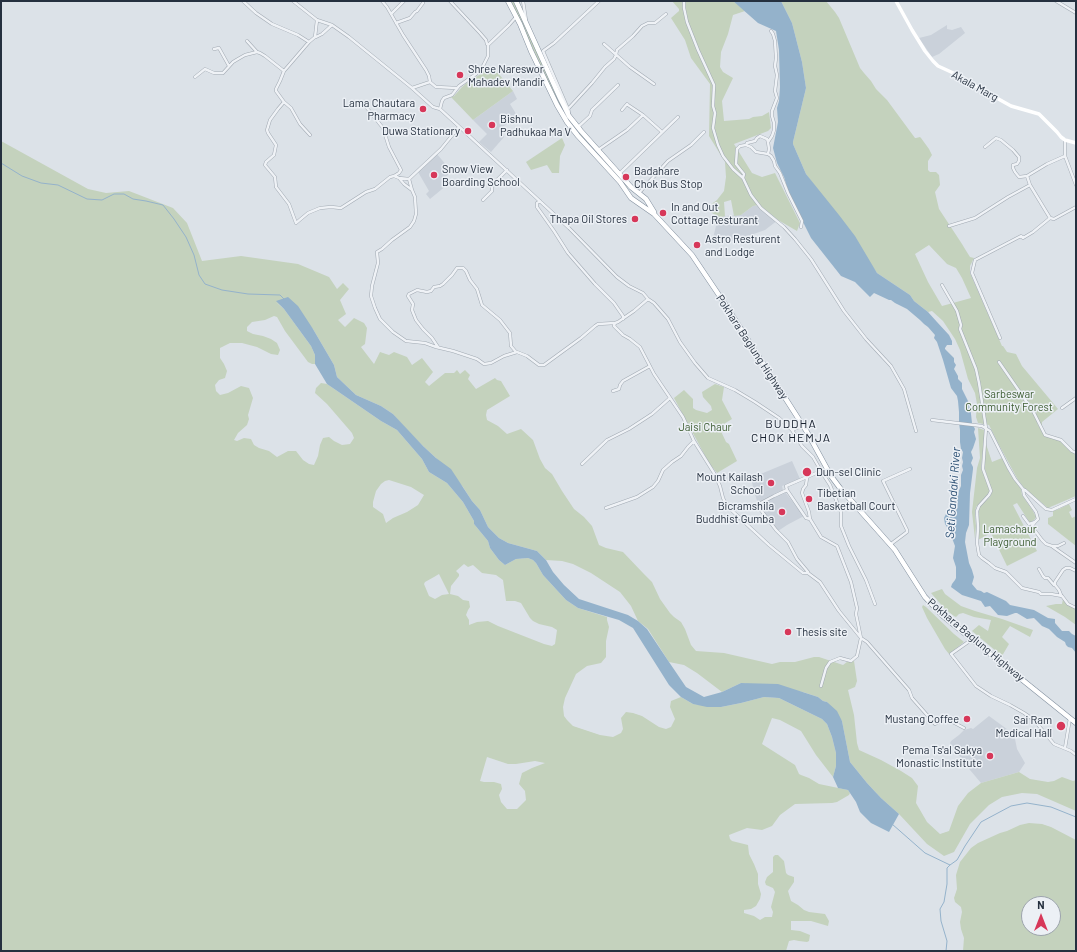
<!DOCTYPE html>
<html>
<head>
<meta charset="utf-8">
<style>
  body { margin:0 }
  #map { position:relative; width:1077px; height:952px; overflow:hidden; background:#dce2e8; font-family:Barlow,sans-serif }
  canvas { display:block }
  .frame { position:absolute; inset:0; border:2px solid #25303f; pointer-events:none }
  .north { position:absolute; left:1021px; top:896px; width:40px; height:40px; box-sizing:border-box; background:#ecf0f5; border:1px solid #9ca3ac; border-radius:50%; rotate:0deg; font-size:11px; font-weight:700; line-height:16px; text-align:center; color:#25303f }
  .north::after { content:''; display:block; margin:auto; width:14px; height:18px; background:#d73759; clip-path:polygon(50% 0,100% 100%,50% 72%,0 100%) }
</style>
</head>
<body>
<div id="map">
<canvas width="1077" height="952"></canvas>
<div class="frame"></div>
<div class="north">N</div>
</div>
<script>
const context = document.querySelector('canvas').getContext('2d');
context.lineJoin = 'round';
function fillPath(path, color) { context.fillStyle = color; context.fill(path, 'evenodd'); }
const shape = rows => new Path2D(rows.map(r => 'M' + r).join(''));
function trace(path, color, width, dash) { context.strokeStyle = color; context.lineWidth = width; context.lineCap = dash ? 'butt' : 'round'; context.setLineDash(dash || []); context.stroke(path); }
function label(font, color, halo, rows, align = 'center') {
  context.font = font + ' Barlow,sans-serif'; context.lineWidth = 3; context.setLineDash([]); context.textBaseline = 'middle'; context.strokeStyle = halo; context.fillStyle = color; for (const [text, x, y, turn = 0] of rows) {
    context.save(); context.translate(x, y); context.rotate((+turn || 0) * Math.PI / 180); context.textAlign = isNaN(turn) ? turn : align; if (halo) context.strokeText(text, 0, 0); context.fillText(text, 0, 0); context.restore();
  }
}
const built = shape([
  [947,25,947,29,952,30,961,27,965,33,939,54,932,57,919,38,931,35],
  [513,91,517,99,510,104,518,117,499,129,504,137,491,152,479,142,487,134,473,120],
  [437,154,451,171,445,178,447,185,430,199,426,194,429,191,418,172],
  [759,205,778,220,765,230,748,236,733,241,712,242,716,226,719,218,725,216,741,215,753,206],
  [792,461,800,479,782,486,783,490,758,504,754,491,751,478],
  [785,492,804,516,787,525,778,531,762,510,759,504],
  [989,716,1011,732,1015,739,1017,749,1025,763,1019,772,981,783,970,770,950,743,951,741,959,735,964,730,971,728,973,729]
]);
const green = shape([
  [511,1,513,1,521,17,559,101,569,119,579,132,628,187,628,188,577,133,564,116],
  [672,1,733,1,745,11,733,15,728,34,721,52,720,67,723,72,733,78,722,101,724,121,749,119,753,117,762,116,769,112,771,128,768,131,734,144,752,173,762,177,775,173,800,223,797,231,778,220,759,205,753,206,741,215,734,216,731,200,724,202,725,216,719,218,708,210,710,205,717,200,724,191,726,177,725,162,709,136,710,84,691,58,685,40,671,18,679,11,679,9],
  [781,1,826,1,835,12,839,18,860,68,864,73,871,81,876,89,887,100,915,138,916,138,920,137,921,138,929,149,932,155,928,161,928,170,930,172,936,172,939,175,940,185,935,192,939,209,962,244,965,249,970,257,974,258,970,266,970,273,1002,346,1003,346,1007,352,1016,354,1022,366,1058,409,1042,422,1042,429,1039,422,1037,423,1044,435,1060,441,1072,452,1076,455,1076,496,1048,508,1025,489,1018,480,999,445,989,425,978,423,976,417,977,404,975,393,968,379,960,350,955,339,943,321,932,311,928,312,914,301,910,295,877,273,806,174,793,144,793,142,806,88,802,62,792,23],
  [929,245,947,264,956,268,962,278,971,298,942,306,928,282,915,254],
  [489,68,494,73,498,73,513,91,473,120,451,97,454,96,462,87,469,81,479,75,481,72],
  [562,138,565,145,560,156,559,173,552,173,547,165,531,170,526,162],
  [1,141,88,189,106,193,129,191,173,208,187,223,202,261,241,256,298,264,329,277,337,289,343,283,349,289,340,300,346,314,338,320,345,327,354,318,364,323,367,328,365,344,361,347,374,364,380,352,389,355,394,352,407,357,412,365,422,358,433,372,425,382,429,386,445,373,454,373,457,370,460,374,465,370,470,375,468,379,476,389,495,378,497,380,501,381,510,396,487,410,486,415,487,420,498,426,507,434,521,429,533,440,540,459,545,468,552,474,562,491,574,509,584,517,592,526,599,545,606,548,623,552,643,573,652,582,660,599,670,613,674,617,681,622,685,629,691,645,696,651,724,653,772,664,780,662,795,662,814,657,819,657,843,665,847,662,854,661,857,681,855,687,848,690,854,715,857,743,859,750,881,760,901,771,912,778,918,786,916,803,927,822,940,834,949,831,958,806,968,793,981,783,1019,772,1030,779,1048,782,1054,781,1062,777,1073,781,1076,780,1076,811,1037,794,1022,793,1002,797,989,805,970,824,954,852,944,856,927,844,899,814,881,798,867,783,850,762,842,721,827,702,823,701,818,697,803,692,741,683,722,692,697,673,684,665,669,662,648,629,638,621,631,606,620,592,591,573,573,564,562,561,546,560,537,551,508,543,499,538,488,527,480,510,472,501,463,487,436,458,410,434,393,414,381,406,356,395,337,377,334,365,313,329,276,302,284,309,311,346,315,355,315,364,312,364,308,362,285,331,277,317,274,316,265,320,252,322,247,327,247,331,253,334,263,336,271,339,277,343,280,350,278,355,271,354,257,347,242,343,230,343,220,348,220,358,224,364,227,371,225,378,219,380,215,385,216,391,220,395,228,393,241,386,249,388,253,398,248,415,249,419,247,425,238,433,234,440,237,441,244,438,251,439,254,445,259,448,269,451,277,457,288,451,296,451,303,460,309,464,314,465,318,456,320,445,323,438,329,437,334,441,342,445,350,444,354,438,352,433,327,404,315,393,316,388,321,383,327,384,381,421,397,430,422,459,429,472,447,483,463,502,474,521,474,524,488,541,490,548,499,560,505,565,516,559,528,558,533,560,536,563,543,575,566,600,578,608,607,617,607,620,609,627,606,641,606,657,601,663,587,666,576,674,565,698,563,707,564,716,567,720,573,726,600,735,613,737,621,733,623,729,621,718,626,712,633,713,642,716,659,727,666,729,671,727,675,719,670,707,671,701,681,697,693,704,721,707,741,703,764,697,779,698,822,719,827,724,832,737,836,753,836,766,833,777,816,755,801,731,780,720,772,718,762,744,795,765,799,774,801,775,809,778,819,784,848,790,850,793,849,795,837,802,832,803,795,804,780,815,772,826,762,830,747,828,729,835,730,839,732,841,748,845,749,854,754,864,758,874,758,884,761,894,760,899,756,906,751,909,744,910,744,913,754,916,760,920,765,917,772,917,773,912,771,907,775,892,773,888,766,885,765,882,767,877,773,872,773,857,775,855,778,855,784,861,786,873,788,875,794,877,794,882,788,891,791,901,798,905,804,910,809,912,825,914,829,921,828,926,811,921,791,921,791,930,800,931,810,935,809,941,807,942,799,941,794,940,789,941,786,951,1,951],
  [389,480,411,487,424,495,418,505,407,512,393,518,386,523,383,514,373,507,373,502,376,491,381,484,385,481],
  [464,564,468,567,473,565,482,573,496,575,503,580,506,601,515,601,521,603,530,618,533,621,539,624,552,627,557,630,555,644,552,646,544,644,498,626,488,621,477,622,469,625,469,620,466,615,468,610,470,607,469,601,463,600,458,596,450,594,451,586,459,576,459,574,456,571],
  [439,574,449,594,442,595,435,599,429,596,424,584,425,582,434,577],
  [487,757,508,764,516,764,535,761,545,763,532,768,522,773,519,784,525,791,526,800,517,809,507,809,501,802,499,795,502,789,501,784,494,782,484,782,480,781],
  [715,384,724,387,722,400,732,419,719,427,726,442,729,444,737,461,717,473,709,463,674,398,684,390,693,399,693,408,696,410,707,413,712,410,711,406,703,397,702,392],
  [978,428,984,430,984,443,981,467,990,492,976,507,975,515,976,526,975,539,972,512,977,468,980,458],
  [986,444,992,462,1002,458,1010,474,1021,489,1022,495,1033,511,1036,517,1035,519,1030,523,1017,503,1013,505,1037,551,1007,566,991,533,978,540,978,515,980,506,990,497,992,491,984,467],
  [1069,504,1072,510,1069,512,1072,518,1076,516,1076,546,1048,524,1048,518,1053,516,1053,511,1059,509],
  [942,589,945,594,961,606,975,611,1002,619,1033,630,1030,637,1010,626,1002,637,1009,644,1002,656,972,631,979,625,988,631,991,620,974,617,963,613,959,614,956,617,954,616,945,609,931,593],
  [1063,599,1076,609,1076,625,1065,617,1046,606,1056,604,1062,604],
  [923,605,926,607,954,634,964,642,949,654,945,649,927,618,922,607],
  [1029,823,1042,824,1051,827,1076,840,1076,951,963,951,964,938,961,929,960,922,962,912,961,907,955,902,954,898,957,889,956,875,960,862,971,848,978,843,1000,833,1007,831,1020,825],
  [1029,904,1053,904,1053,928,1029,928]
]);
const water = shape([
  [733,1,781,1,792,23,802,62,806,88,793,142,793,144,806,174,839,215,855,236,877,273,910,295,914,301,928,312,937,322,949,335,952,341,952,345,947,345,945,348,945,349,954,358,954,362,956,365,954,369,958,376,958,379,962,383,962,389,970,405,972,423,975,429,974,432,976,439,973,448,971,452,973,458,971,463,973,467,973,469,970,493,969,525,966,533,965,542,969,563,972,570,974,577,972,584,977,590,981,591,984,593,987,592,1006,601,1010,605,1034,610,1048,618,1055,619,1055,623,1062,631,1069,631,1072,634,1076,636,1076,653,1072,648,1068,647,1066,645,1065,642,1057,637,1049,629,1042,626,1034,618,1027,619,1017,613,1015,613,1007,616,998,615,990,606,985,607,981,601,962,595,951,587,952,584,955,580,956,578,956,567,953,558,955,546,949,530,945,524,944,518,946,514,950,518,955,508,956,497,961,486,961,475,963,470,962,466,963,462,962,458,963,452,961,449,960,442,960,430,959,423,959,412,958,401,957,396,951,388,943,360,937,342,934,338,935,335,928,327,924,324,920,320,907,309,895,303,891,300,889,300,874,293,870,297,855,282,841,276,811,238,792,200,787,187,784,177,777,163,773,148,778,122,777,108,779,101,780,87,779,50,776,31,758,23],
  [288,297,298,306,313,329,334,365,337,377,356,395,381,406,393,414,423,446,436,458,451,469,472,501,480,510,488,527,499,538,508,543,537,551,546,560,553,572,564,585,579,599,628,615,638,621,647,629,669,662,686,687,704,697,722,692,741,683,778,684,818,697,823,701,827,702,837,711,842,721,850,762,867,783,881,798,899,814,889,832,871,823,860,812,856,802,848,790,838,788,833,777,836,766,836,753,832,737,827,724,822,719,779,698,764,697,741,703,721,707,707,707,693,704,681,697,669,685,633,628,619,620,578,608,566,600,543,575,536,563,533,560,528,558,516,559,505,565,499,560,490,548,488,541,474,524,474,521,463,502,447,483,429,472,422,459,397,430,381,421,327,384,315,364,315,355,311,346,284,309,276,301]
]);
const stream = shape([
  [1,163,22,176,41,183,58,185,87,199,102,200,114,194,124,194,133,199,146,201,163,205,174,219,186,237,194,255,199,275,205,284,222,290,248,294,280,295,284,299],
  [892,824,925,853,950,865,957,860,965,846,981,822,1011,806,1027,803,1051,807,1076,817],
  [946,951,947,941,941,921,940,909,944,902,947,884,947,868,950,865]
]);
const street = shape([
  [243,1,256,13,272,24,298,35,309,42],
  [293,1,317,20,332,25,349,37,412,88,433,107,440,109,569,228,617,277,629,286,643,293,648,299,654,303,668,319,680,342,695,363,708,378,735,390,755,402,779,418,792,430,802,446,813,457,821,471,786,486,787,490,806,518,810,519,821,537,837,546,851,582,857,608,856,614,861,638,857,656,851,661,840,658,830,662,826,668,821,686],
  [382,1,387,7,403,35,426,70,429,76,430,82,436,87,457,88],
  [450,1,480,33,486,40,487,44],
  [523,1,526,20],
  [684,1,684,8,687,22,698,50,714,85,713,106,715,113,713,128,718,145,723,156,733,169,743,178,751,195,761,208,784,227,795,239,811,259,844,311,866,339,891,366,904,389,916,431],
  [1056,1,1076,13],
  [392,13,404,1],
  [317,20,315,37,309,42,284,71,280,81,276,89,276,91,284,102,278,109,270,120,267,130,268,133,276,145,274,155,266,162,265,165,275,177,276,187,289,204,296,223,308,213,320,208,331,207,341,208,366,192,375,189,390,177,394,176,399,178,409,179,441,149,459,127],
  [396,23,410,18,415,12,417,11,423,3],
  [316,37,322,34,332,25],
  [247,41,257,52],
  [604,44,630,67,654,84],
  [214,49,219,48,229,66],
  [195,77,205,69,214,73,223,73,233,62,238,59,245,55,257,52,260,53,265,56,284,71],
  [412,88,430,82],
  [284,102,291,108,300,124,310,135],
  [363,103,383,128,389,147,401,170,399,173,394,176],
  [440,109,442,101,444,98,452,95,459,86,476,74,483,66,488,56,488,45,509,25,516,17],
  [568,109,543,51,554,43,599,1],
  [622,110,627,104,628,105,643,115,662,132],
  [569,112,568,109,592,83,605,67,614,59,616,55,617,50,633,36,642,26,648,23,655,23,666,14],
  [578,127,590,116,592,110,618,85],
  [1065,140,1065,156,1076,185],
  [746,145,747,143,755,141,757,138,760,136,767,139,768,142],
  [985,147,996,138,1001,140,1013,150,1019,157,1019,161,1017,164,1013,165,1013,168,1015,172,1019,177,1027,176],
  [598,150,627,130,643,115],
  [768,154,769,149,768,142,772,136,774,130,774,123,772,116,772,111,777,98,775,91,777,75,775,66,776,58,775,41,773,34,771,31],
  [620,173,678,117],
  [399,178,404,184,412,190,415,197,416,214,414,221,410,227,392,240,382,249,377,252,378,263,372,286,371,296,375,308,380,319,393,332,406,341,425,343,436,347,453,351,477,359,484,364,491,363,504,356,517,352,527,356,539,365,544,365,581,338,595,326,598,324,615,323,618,322,634,311,648,299],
  [743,178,744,174,736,164,737,149,740,146,746,145,751,147,756,152,768,154,771,156,774,161,775,166,780,173,788,193,802,221,801,227],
  [409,179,412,190],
  [1030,185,1050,218],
  [639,193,668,161,691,145,704,132],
  [483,200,492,191,492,187,494,183,507,170],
  [540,201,537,203,537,207,554,231,568,253,595,284,614,303,623,316,623,319],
  [949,226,975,218,1008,197,1030,185,1027,176,1047,164,1065,156],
  [942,285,957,311,961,325,960,329,976,369,979,383,986,428,983,469,991,491,989,495,979,506,977,511,978,528,977,543,979,555,982,558,989,563,995,568,1006,572,1022,588,1039,592,1041,594,1051,594,1062,596,1068,604,1076,608],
  [615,323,614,326,623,335,630,339,640,347,654,374,683,417,694,441,714,473,720,486,723,498,727,506,769,545,803,573,808,573,820,582,839,611,861,638,867,642,909,690,912,698,935,724,945,718,964,728],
  [1000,338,972,273,975,260,1021,236,1023,238,1033,232,1050,218,1054,219,1076,207],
  [438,347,432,338,423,329,416,320,412,310,413,304,408,296,409,294,417,290,427,292,431,291,434,287,440,286,443,284,452,275,457,268,463,268,466,271,470,280,477,289,482,305,500,320,510,333,511,346,516,352],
  [999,362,1033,411,1045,435,1061,440,1072,451,1076,453],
  [613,391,619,389,620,385,623,381,650,366],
  [1062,408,1076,398],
  [932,420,982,426,990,431,1008,467,1015,479,1023,489],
  [792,430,802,426],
  [582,464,607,440,629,429,652,414,670,398],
  [821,471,830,485,841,512,841,526,849,546,866,580,875,604],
  [807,478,806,485,803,489,802,493,809,512,810,519],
  [787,490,774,496,757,505,776,530,788,542,797,559,808,572],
  [606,508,637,497,653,487,658,481,663,470,672,462,681,456,688,447,694,441],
  [1023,516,1029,524,1035,522,1038,519,1036,512,1024,495,1023,489,1025,490,1046,509,1052,510,1076,499],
  [1035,522,1032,526,1033,528,1042,540,1046,544,1052,546,1058,546,1064,543],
  [891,544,907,532,907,530,883,481,910,469],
  [1053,547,1076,563],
  [1039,569,1043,576,1045,578,1048,578,1054,585],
  [1061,595,1059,590,1055,585,1055,582,1063,570,1066,568,1070,568,1076,571],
  [971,640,951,654,976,686,991,696,1010,705,1024,713,1034,720,1054,744,1071,751,1076,755],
  [1065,748,1070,718]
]);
const secondary = shape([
  [896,1,912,30,925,51,933,61,938,66,962,77,977,87,1011,106,1039,114,1057,132,1061,137,1065,140,1076,143]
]);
const highway = shape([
  [508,1,520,24,531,51,557,105,567,122,578,136,620,182,631,198,654,214,692,255,723,301,807,432,831,476,840,488,895,550,925,597,943,616,1076,723],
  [516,1,560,98,569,116,581,131,631,187,646,199,654,212]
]);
const markers = [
  [460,75,4,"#d73759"],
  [423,109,4,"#d73759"],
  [492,125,4,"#d73759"],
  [468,131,4,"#d73759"],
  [434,175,4,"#d73759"],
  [626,177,4,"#d73759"],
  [663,213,4,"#d73759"],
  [635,219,4,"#d73759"],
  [697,245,4,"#d73759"],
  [807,472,5,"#d73759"],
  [771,483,4,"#d73759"],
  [809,499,4,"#d73759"],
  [782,512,4,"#d73759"],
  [788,632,4,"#d73759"],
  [967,719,4,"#d73759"],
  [1061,726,5,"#d73759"],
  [990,756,4,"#d73759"]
];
const poiNames = [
  ["Shree Nareswor",468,69],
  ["Mahadev Mandir",468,82],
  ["Lama Chautara",415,103,"right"],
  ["Pharmacy",415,116,"right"],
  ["Bishnu",500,119],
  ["Padhukaa Ma V",500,132],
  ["Duwa Stationary",460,131,"right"],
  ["Snow View",442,169],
  ["Boarding School",442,182],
  ["Badahare",634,171],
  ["Chok Bus Stop",634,184],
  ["In and Out",671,207],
  ["Cottage Resturant",671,220],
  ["Thapa Oil Stores",627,219,"right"],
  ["Astro Resturent",705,239],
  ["and Lodge",705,252],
  ["Dun-sel Clinic",816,472],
  ["Mount Kailash",763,477,"right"],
  ["School",763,490,"right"],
  ["Tibetian",817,493],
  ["Basketball Court",817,506],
  ["Bicramshila",774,506,"right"],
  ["Buddhist Gumba",774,519,"right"],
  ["Thesis site",796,632],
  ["Mustang Coffee",959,719,"right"],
  ["Sai Ram",1052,720,"right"],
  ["Medical Hall",1052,733,"right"],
  ["Pema Ts'al Sakya",982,750,"right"],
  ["Monastic Institute",982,763,"right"]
];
const streetNames = [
  ["Akala Marg",975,86,29],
  ["Pokhara Baglung Highway",752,347,57],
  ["Pokhara Baglung Highway",976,640,40]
];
const parkNames = [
  ["Sarbeswar",1009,394],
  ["Community Forest",1009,407],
  ["Jaisi Chaur",705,427],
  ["Lamachaur",1010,529],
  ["Playground",1010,542]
];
const neighbourhoodNames = [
  ["BUDDHA",791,424],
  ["CHOK HEMJA",791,438]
];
const waterNames = [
  ["Seti Gandaki River",953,493,-86]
];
fillPath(built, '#cad1da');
fillPath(green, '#c4d2bd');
fillPath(water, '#94b2cb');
trace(stream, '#94b2cb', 1);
trace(street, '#a1a9b2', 3.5);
trace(highway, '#83909f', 5.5);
trace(street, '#eff2f6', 2.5);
trace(secondary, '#fff', 3.5);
trace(highway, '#fff', 4.5);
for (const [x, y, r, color] of markers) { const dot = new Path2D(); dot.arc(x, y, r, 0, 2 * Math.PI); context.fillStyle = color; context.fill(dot); trace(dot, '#ecf0f5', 1.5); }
label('11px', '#25303f', '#ecf0f5', poiNames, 'left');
label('11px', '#25303f', '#ecf0f5', streetNames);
label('11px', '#3c5c31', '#ecf0f5', parkNames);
context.letterSpacing = '1px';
label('12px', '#18212f', '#ecf0f5', neighbourhoodNames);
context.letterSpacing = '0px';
label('italic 12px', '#2d5175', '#ecf0f5', waterNames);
</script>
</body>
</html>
